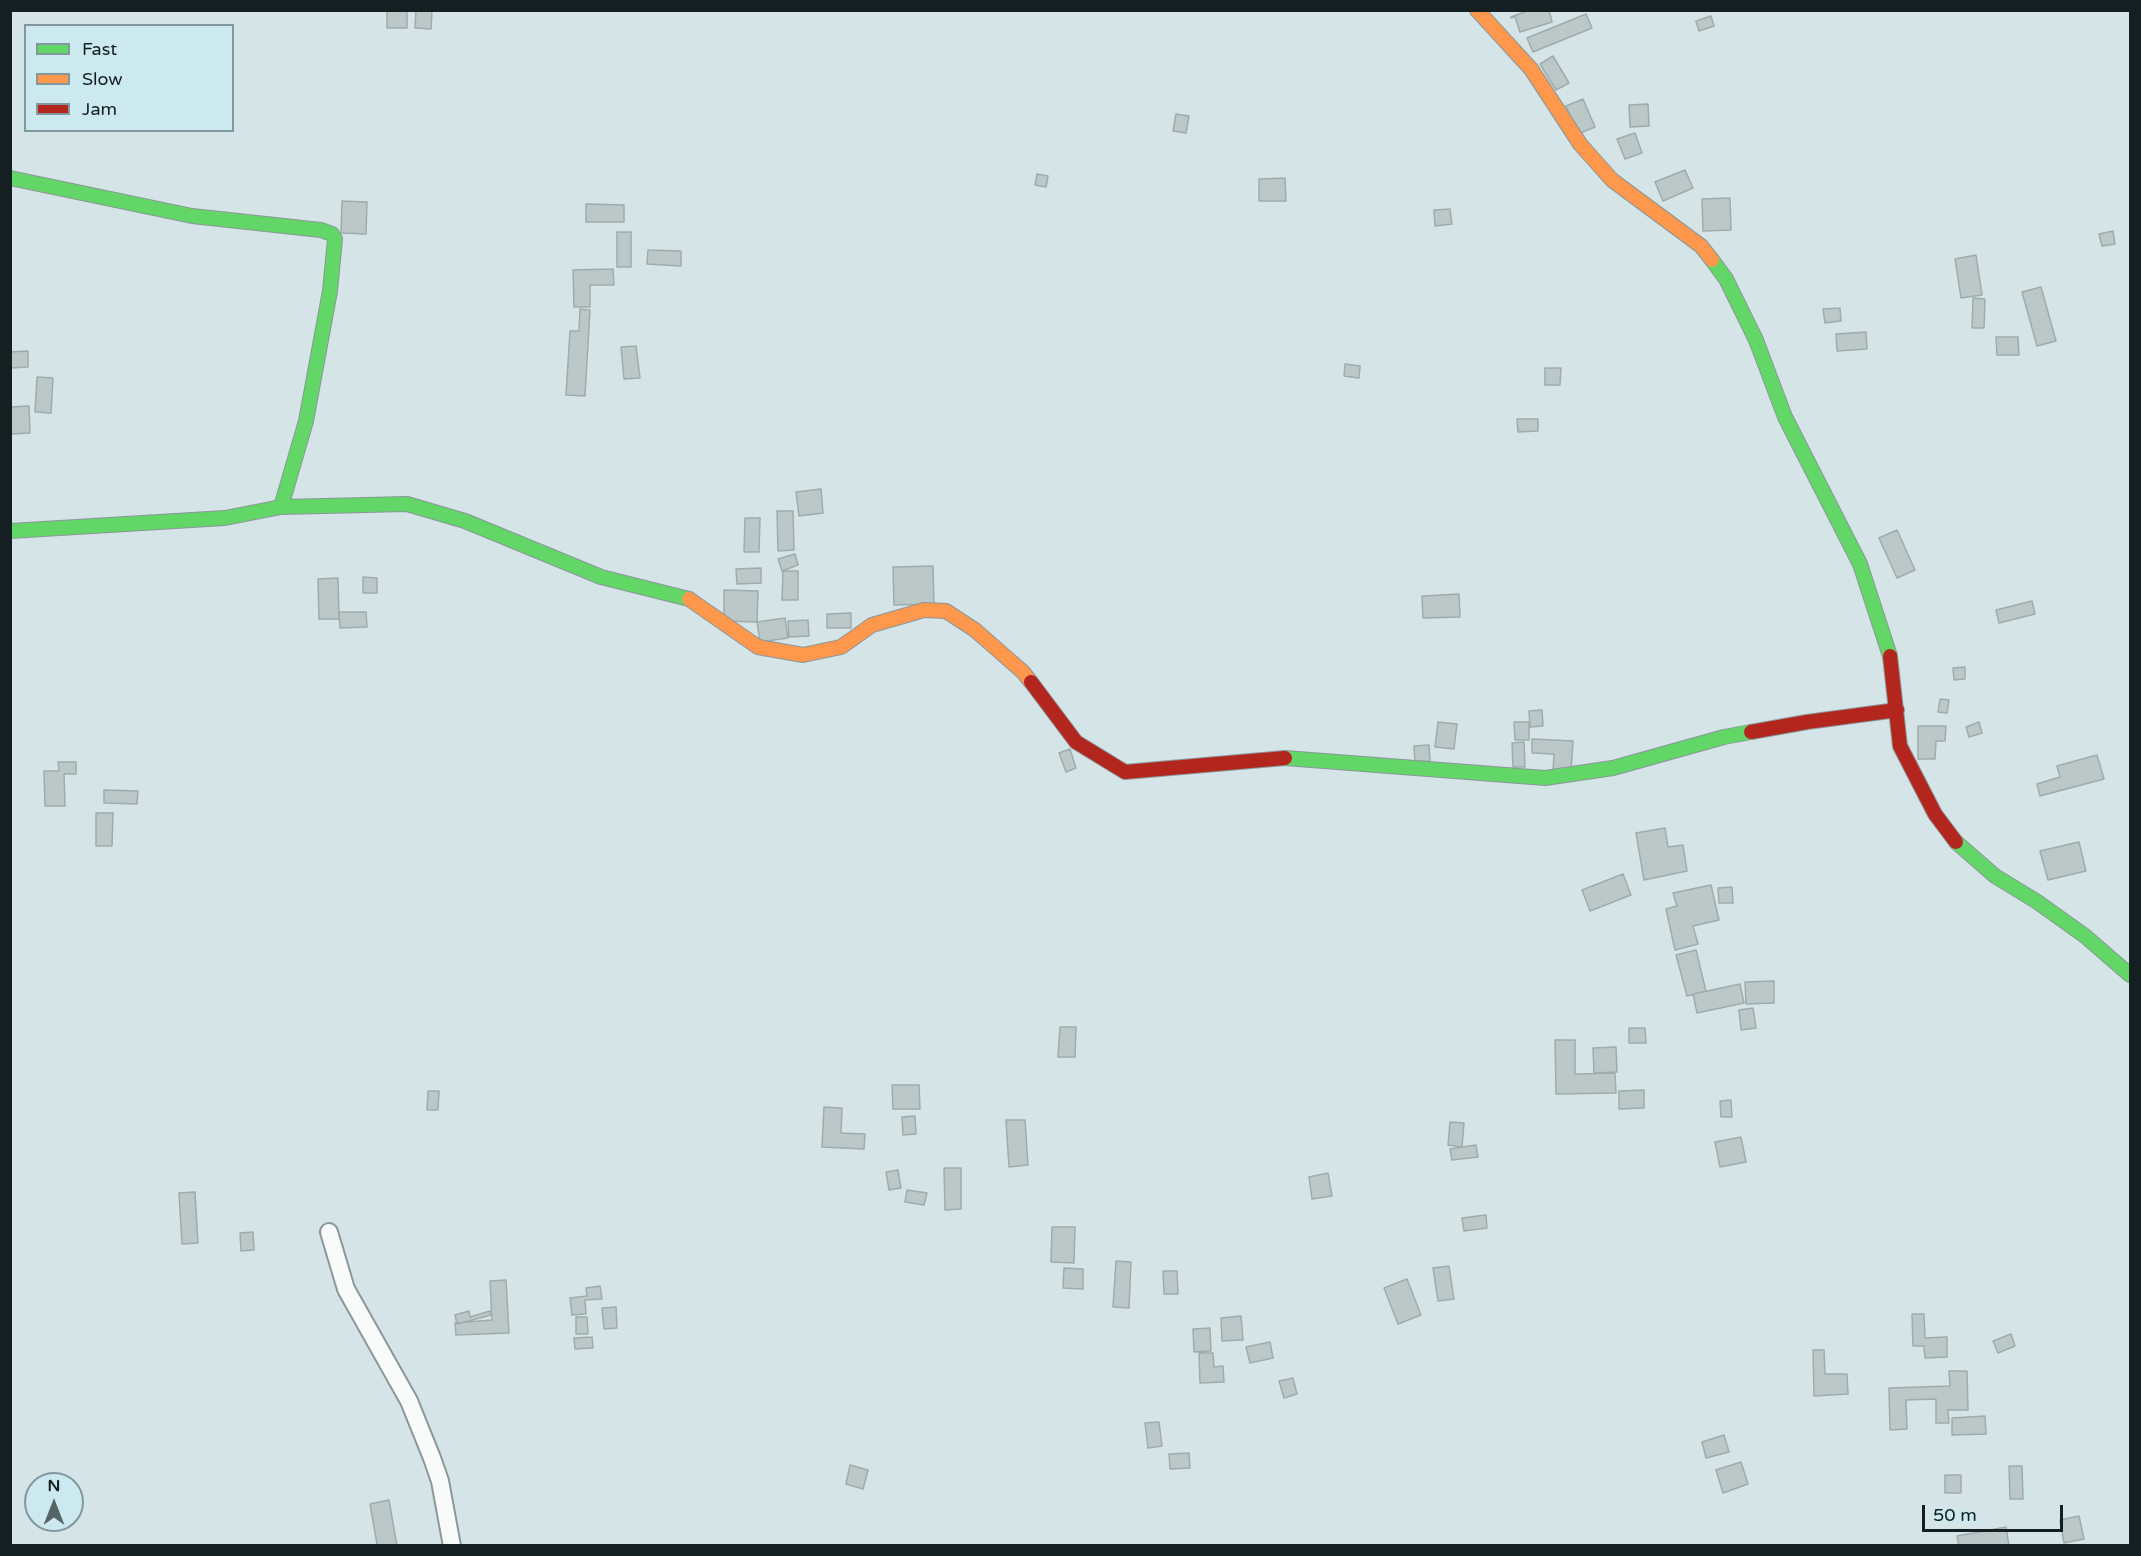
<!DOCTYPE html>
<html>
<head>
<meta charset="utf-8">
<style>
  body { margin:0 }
  #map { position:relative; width:2141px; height:1556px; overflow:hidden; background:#d4e4e7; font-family:"Varela Round",sans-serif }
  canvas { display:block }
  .frame { position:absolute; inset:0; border:12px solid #141f21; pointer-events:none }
  .legend { position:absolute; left:24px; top:24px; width:210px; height:108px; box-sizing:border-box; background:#cce9ef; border:2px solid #82989d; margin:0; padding:8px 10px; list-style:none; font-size:18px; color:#141f21 }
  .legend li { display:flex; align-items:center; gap:12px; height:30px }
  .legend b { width:30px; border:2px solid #82989d }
  .north { position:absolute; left:24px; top:1472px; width:60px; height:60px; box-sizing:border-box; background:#cce9ef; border:2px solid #82989d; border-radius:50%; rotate:0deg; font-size:16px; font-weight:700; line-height:24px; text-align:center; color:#141f21 }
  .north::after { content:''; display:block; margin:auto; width:21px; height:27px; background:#576466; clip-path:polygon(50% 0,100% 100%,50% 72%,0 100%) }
  .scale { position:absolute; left:1922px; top:1505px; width:141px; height:27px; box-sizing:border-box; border:3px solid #141f21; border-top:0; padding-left:8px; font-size:18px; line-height:21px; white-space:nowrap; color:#141f21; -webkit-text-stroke:4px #cce9ef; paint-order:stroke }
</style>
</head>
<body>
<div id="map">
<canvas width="2141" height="1556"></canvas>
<div class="frame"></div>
<ul class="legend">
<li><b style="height:8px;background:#63d668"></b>Fast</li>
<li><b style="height:8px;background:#ff974d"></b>Slow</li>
<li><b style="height:8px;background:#b3261e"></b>Jam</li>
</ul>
<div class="north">N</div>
<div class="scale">50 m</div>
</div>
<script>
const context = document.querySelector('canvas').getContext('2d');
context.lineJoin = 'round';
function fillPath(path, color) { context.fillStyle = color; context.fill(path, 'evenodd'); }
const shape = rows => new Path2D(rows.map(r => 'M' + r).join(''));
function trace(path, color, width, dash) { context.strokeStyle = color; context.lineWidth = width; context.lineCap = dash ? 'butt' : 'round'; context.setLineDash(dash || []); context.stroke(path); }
const building = shape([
  [387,10,407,10,407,28,387,28,387,10],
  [416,10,432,10,431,29,415,28,416,10],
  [1530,10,1549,10,1552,22,1520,32,1515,17,1511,18,1511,17,1530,10],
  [1586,14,1592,28,1533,52,1527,38,1586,14],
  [1711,16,1714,26,1699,31,1696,21,1711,16],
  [1553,56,1569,83,1556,90,1540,64,1553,56],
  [1583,99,1595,127,1578,134,1566,106,1583,99],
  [1648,104,1649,126,1630,127,1629,105,1648,104],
  [1176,114,1189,116,1186,133,1173,131,1176,114],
  [1635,133,1642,153,1625,159,1617,139,1635,133],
  [1685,170,1693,188,1663,201,1655,182,1685,170],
  [1037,174,1048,176,1046,187,1035,185,1037,174],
  [1285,178,1286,201,1259,201,1259,179,1285,178],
  [1730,198,1731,230,1703,231,1702,199,1730,198],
  [342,201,367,202,366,234,341,233,342,201],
  [586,204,624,205,624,222,586,222,586,204],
  [1450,209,1452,224,1435,226,1434,210,1450,209],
  [2113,231,2115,244,2102,246,2099,234,2113,231],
  [617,232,631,232,631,267,617,267,617,232],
  [648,250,681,251,681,266,647,264,648,250],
  [1976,255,1982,295,1961,298,1955,259,1976,255],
  [613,269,614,285,590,285,590,307,574,307,573,270,613,269],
  [2041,287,2056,341,2037,346,2022,292,2041,287],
  [1973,298,1985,299,1984,328,1972,328,1973,298],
  [1840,308,1841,321,1825,323,1823,309,1840,308],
  [580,309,590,310,585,396,566,395,570,331,579,331,580,309],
  [1866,332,1867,349,1837,351,1836,334,1866,332],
  [1996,337,2018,337,2019,355,1997,355,1996,337],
  [636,346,640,378,624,379,621,347,636,346],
  [28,351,28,367,10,368,10,352,28,351],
  [1345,364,1360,366,1359,378,1344,376,1345,364],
  [1545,368,1561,368,1560,385,1545,385,1545,368],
  [37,377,53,378,51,413,35,412,37,377],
  [29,406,30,433,10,434,10,407,29,406],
  [1517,419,1538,419,1538,431,1518,432,1517,419],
  [821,489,823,513,799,516,796,492,821,489],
  [777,511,793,511,794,550,778,551,777,511],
  [745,518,760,518,759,552,744,552,745,518],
  [1897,530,1915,570,1897,578,1879,538,1897,530],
  [795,554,798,565,782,571,778,559,795,554],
  [933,566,934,604,894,605,893,567,933,566],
  [761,568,761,583,737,584,736,569,761,568],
  [783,571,798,571,798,600,782,600,783,571],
  [363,577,377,578,377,593,363,593,363,577],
  [338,578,339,619,319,619,318,579,338,578],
  [724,590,758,591,757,622,724,621,724,590],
  [1459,594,1460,617,1423,618,1422,596,1459,594],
  [2032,601,2035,614,1999,623,1996,610,2032,601],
  [339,612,366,612,367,627,340,628,339,612],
  [851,613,851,628,827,628,827,614,851,613],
  [785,618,788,638,760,642,757,622,785,618],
  [808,620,809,636,789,637,788,621,808,620],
  [1965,667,1965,679,1954,680,1953,668,1965,667],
  [1940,699,1949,700,1947,713,1938,712,1940,699],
  [1542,710,1543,726,1530,727,1529,711,1542,710],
  [1438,722,1457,724,1454,749,1435,747,1438,722],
  [1514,722,1529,722,1529,740,1515,740,1514,722],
  [1979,722,1982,733,1969,737,1966,727,1979,722],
  [1918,726,1946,726,1945,741,1936,741,1935,759,1918,759,1918,726],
  [1532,739,1573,741,1571,772,1553,771,1554,754,1532,753,1532,739],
  [1524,742,1525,767,1513,767,1512,743,1524,742],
  [1429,745,1430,761,1415,762,1414,746,1429,745],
  [1070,749,1076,768,1066,772,1059,753,1070,749],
  [2097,755,2104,779,2040,796,2037,784,2060,777,2057,766,2097,755],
  [58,762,76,762,76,774,64,774,65,806,45,806,44,771,59,771,58,762],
  [104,790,138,791,137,804,104,803,104,790],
  [96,813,113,813,112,846,96,846,96,813],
  [1665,828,1668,847,1683,845,1687,871,1644,880,1636,833,1665,828],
  [2079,842,2086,871,2048,880,2040,851,2079,842],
  [1623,874,1631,895,1590,911,1582,890,1623,874],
  [1711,885,1719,920,1693,926,1698,944,1675,950,1666,909,1677,906,1673,893,1711,885],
  [1732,887,1733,903,1719,903,1718,888,1732,887],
  [1696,950,1706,991,1687,996,1676,955,1696,950],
  [1774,981,1774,1003,1746,1004,1745,982,1774,981],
  [1740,984,1744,1003,1697,1013,1693,994,1740,984],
  [1753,1008,1756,1028,1741,1030,1739,1010,1753,1008],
  [1060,1027,1076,1027,1075,1057,1058,1057,1060,1027],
  [1629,1028,1645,1028,1646,1043,1629,1043,1629,1028],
  [1555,1040,1575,1040,1575,1074,1615,1073,1616,1093,1556,1094,1555,1040],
  [1616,1047,1617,1072,1594,1073,1593,1048,1616,1047],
  [892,1085,919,1085,920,1109,893,1109,892,1085],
  [1644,1090,1644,1108,1619,1109,1619,1091,1644,1090],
  [428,1091,439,1091,438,1110,427,1110,428,1091],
  [1731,1100,1732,1117,1721,1117,1720,1101,1731,1100],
  [824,1107,842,1108,841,1133,865,1134,864,1149,822,1147,824,1107],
  [915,1116,916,1134,903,1135,902,1117,915,1116],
  [1006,1120,1025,1120,1028,1165,1009,1167,1006,1120],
  [1450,1122,1464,1123,1462,1147,1448,1145,1450,1122],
  [1741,1137,1746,1162,1720,1167,1715,1142,1741,1137],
  [1476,1145,1478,1157,1452,1160,1450,1149,1476,1145],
  [944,1168,961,1168,961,1209,945,1210,944,1168],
  [898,1170,901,1188,889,1190,886,1172,898,1170],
  [1328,1173,1332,1196,1312,1199,1309,1177,1328,1173],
  [907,1190,927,1193,924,1205,905,1202,907,1190],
  [195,1192,198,1243,182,1244,179,1193,195,1192],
  [1486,1215,1487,1228,1464,1231,1462,1218,1486,1215],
  [1052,1227,1075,1227,1074,1263,1051,1262,1052,1227],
  [253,1232,254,1250,241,1251,240,1233,253,1232],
  [1116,1261,1131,1262,1129,1308,1113,1307,1116,1261],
  [1449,1266,1454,1299,1438,1301,1433,1268,1449,1266],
  [1064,1268,1083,1269,1083,1289,1063,1288,1064,1268],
  [1163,1271,1177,1271,1178,1294,1164,1294,1163,1271],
  [1407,1279,1421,1315,1398,1324,1384,1288,1407,1279],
  [506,1280,509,1333,456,1335,455,1323,492,1320,490,1281,506,1280],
  [600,1286,602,1299,585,1300,586,1314,572,1315,570,1298,587,1296,586,1288,600,1286],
  [616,1307,617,1328,604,1329,602,1308,616,1307],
  [469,1311,470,1317,490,1311,491,1315,457,1324,455,1315,469,1311],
  [1912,1314,1924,1314,1925,1338,1947,1337,1947,1357,1925,1358,1924,1346,1913,1346,1912,1314],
  [1241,1316,1243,1340,1222,1341,1221,1318,1241,1316],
  [576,1317,587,1317,588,1334,576,1334,576,1317],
  [1210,1328,1211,1351,1194,1352,1193,1329,1210,1328],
  [2011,1334,2015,1346,1998,1353,1993,1341,2011,1334],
  [592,1337,593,1348,575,1349,574,1338,592,1337],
  [1270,1342,1273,1358,1250,1363,1246,1347,1270,1342],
  [1813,1350,1824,1350,1825,1374,1847,1374,1848,1394,1814,1396,1813,1350],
  [1199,1353,1213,1353,1214,1367,1223,1366,1224,1382,1200,1383,1199,1353],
  [1949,1371,1967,1371,1968,1410,1948,1410,1949,1423,1936,1423,1936,1399,1906,1400,1907,1429,1890,1430,1889,1388,1950,1386,1949,1371],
  [1293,1378,1297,1394,1284,1398,1279,1381,1293,1378],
  [1985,1416,1986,1434,1952,1435,1952,1418,1985,1416],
  [1159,1422,1162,1446,1148,1448,1145,1423,1159,1422],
  [1724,1435,1729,1452,1706,1458,1702,1442,1724,1435],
  [1189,1453,1190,1468,1170,1469,1169,1454,1189,1453],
  [1741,1462,1748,1484,1723,1493,1716,1470,1741,1462],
  [850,1465,868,1470,863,1489,846,1484,850,1465],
  [2009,1466,2022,1466,2023,1499,2010,1499,2009,1466],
  [1945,1475,1961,1475,1961,1493,1945,1493,1945,1475],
  [389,1500,397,1546,375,1546,377,1544,370,1504,389,1500],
  [2079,1516,2084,1539,2064,1543,2060,1520,2079,1516],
  [2006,1527,2009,1546,1959,1546,1957,1536,2006,1527]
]);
const street = shape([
  [329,1232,346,1289,409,1401,432,1458,440,1481,452,1546]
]);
const fast = shape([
  [10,178,192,216,321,230,332,234,335,239,330,291,306,421,281,507],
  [1712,260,1726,279,1756,340,1785,417,1860,564,1890,656],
  [10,531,225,518,281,507,407,504,465,521,601,577,689,599],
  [1285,758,1545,778,1613,768,1724,737,1751,732],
  [1956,842,1995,876,2036,901,2085,936,2130,975]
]);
const slow = shape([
  [1477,10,1531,69,1580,144,1612,180,1701,246,1712,260],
  [689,599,758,647,803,655,841,647,872,625,924,610,946,611,975,630,1023,672,1031,682]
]);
const jam = shape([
  [1890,656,1900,746,1935,814,1956,842],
  [1031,682,1076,742,1125,772,1285,758],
  [1751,732,1807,722,1897,710]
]);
fillPath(building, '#bcc8c8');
trace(building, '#9facac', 1.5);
trace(street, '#8b9799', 20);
trace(fast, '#8b9799', 16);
trace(slow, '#8b9799', 16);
trace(jam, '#8b9799', 16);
trace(street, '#f9fbfb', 16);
trace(fast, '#63d668', 14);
trace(slow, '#ff974d', 14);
trace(jam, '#b3261e', 14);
</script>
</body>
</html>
